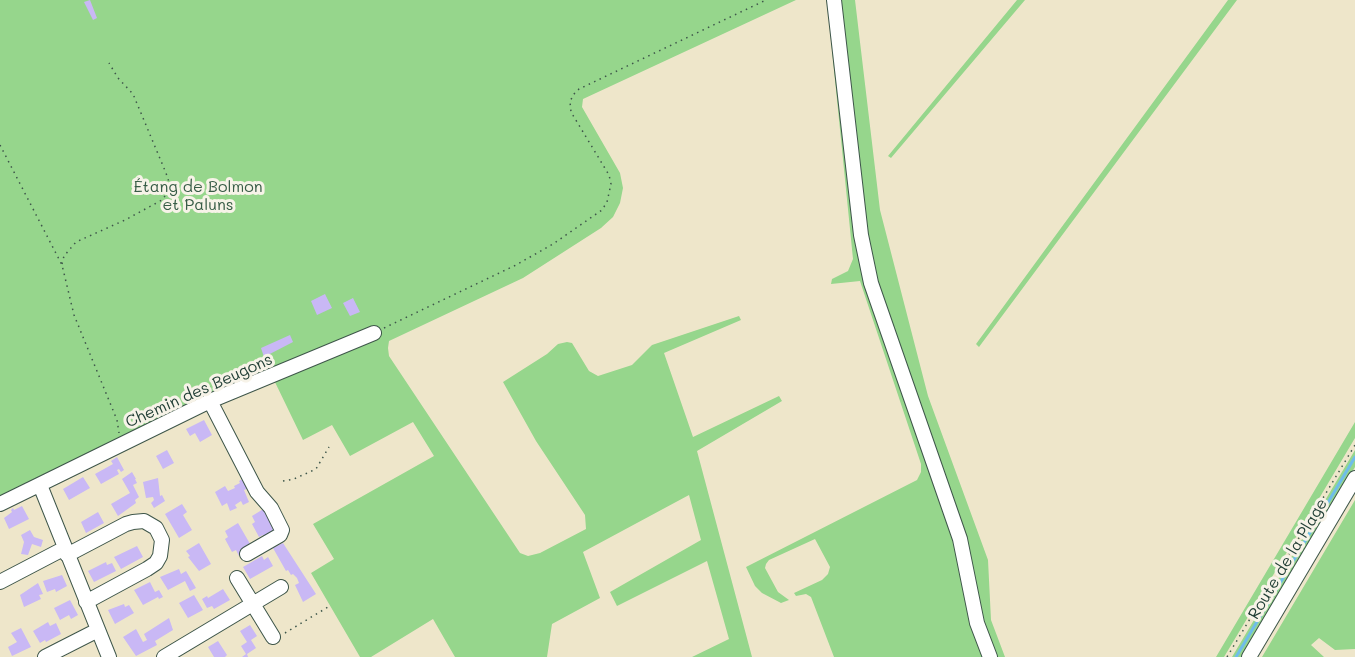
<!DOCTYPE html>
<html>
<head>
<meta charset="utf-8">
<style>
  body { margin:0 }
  canvas { display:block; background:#eee6ca }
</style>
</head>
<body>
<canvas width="1355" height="657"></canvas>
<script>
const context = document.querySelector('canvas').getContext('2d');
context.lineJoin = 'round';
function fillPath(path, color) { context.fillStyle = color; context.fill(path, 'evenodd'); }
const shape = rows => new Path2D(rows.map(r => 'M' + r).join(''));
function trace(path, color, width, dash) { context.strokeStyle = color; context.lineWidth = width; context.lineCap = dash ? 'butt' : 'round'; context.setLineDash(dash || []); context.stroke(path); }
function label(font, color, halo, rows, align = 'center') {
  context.font = font + ' Mali,sans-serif'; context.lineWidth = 6; context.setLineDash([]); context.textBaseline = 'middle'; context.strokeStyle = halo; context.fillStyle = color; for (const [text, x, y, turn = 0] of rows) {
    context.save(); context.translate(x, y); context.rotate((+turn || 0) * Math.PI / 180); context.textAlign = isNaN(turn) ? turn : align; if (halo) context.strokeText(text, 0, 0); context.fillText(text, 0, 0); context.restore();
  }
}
const green = shape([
  [0,0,796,0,583,99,582,107,620,173,623,188,620,203,613,217,601,228,523,278,389,341,388,348,389,356,520,553,528,556,540,553,586,529,585,515,536,441,503,382,547,354,558,344,567,342,572,343,589,371,598,376,632,365,652,345,739,316,741,320,664,353,693,437,779,396,782,401,697,451,752,657,692,657,729,639,707,561,617,606,610,592,701,540,689,495,583,552,600,598,552,624,547,657,455,657,433,619,371,657,360,657,311,573,334,559,313,524,434,456,413,422,350,456,332,425,303,440,273,378,0,508],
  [827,0,855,0,880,210,928,396,988,560,991,620,1005,657,834,657,811,597,806,594,796,596,794,593,822,580,828,574,830,567,815,539,769,560,766,564,765,568,778,592,789,600,781,603,762,593,755,586,746,567,917,480,921,472,921,464,860,281,831,284,832,279,848,271,853,259],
  [1017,0,1025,0,891,158,888,156],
  [1228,0,1237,0,979,347,976,344],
  [1355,422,1355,438,1311,512,1224,657,1216,657],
  [1355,450,1355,467,1243,657,1232,657],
  [1355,500,1355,649,1335,650,1319,638,1311,645,1324,657,1262,657]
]);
const stream = shape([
  [1236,657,1355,457]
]);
const building = shape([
  [90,0,97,18,93,20,84,2],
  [325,294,332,308,317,315,311,301],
  [353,298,360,312,350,316,343,303],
  [290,335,293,342,264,357,261,348],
  [204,420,212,435,200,442,195,433,190,436,186,429],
  [167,450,174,463,163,469,156,456],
  [117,457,124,470,121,472,119,469,117,470,119,474,101,484,95,474,113,464,111,461],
  [132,472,136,479,135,479,137,483,133,485,139,497,135,500,136,503,118,516,111,504,130,493,122,479],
  [83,477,90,488,69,500,63,489],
  [158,478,160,496,162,495,165,501,154,508,151,503,154,500,153,497,146,498,143,482],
  [244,478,249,488,244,490,249,502,243,505,241,501,235,505,237,508,230,511,227,503,222,506,215,492,225,486,228,491,235,488,234,486,240,483,239,481],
  [182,504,187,512,183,515,192,530,179,538,165,514],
  [22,506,29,519,9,529,4,518,12,512,11,510,13,508,14,510],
  [265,508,280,534,266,541,263,535,259,537,252,524,255,522,252,516],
  [98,512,104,523,86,533,81,522],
  [238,523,253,549,239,556,236,550,232,552,225,539,228,537,225,531],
  [30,530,34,537,43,540,41,547,32,544,28,555,21,554,24,542,21,535],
  [199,543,211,564,199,571,188,557,190,556,186,551],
  [283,543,316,594,303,602,295,585,299,583,297,578,293,574,291,575,288,570,286,571,273,548],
  [137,546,143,557,121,569,114,557],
  [262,556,264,560,268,557,273,566,250,579,243,567],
  [106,562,107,565,112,563,116,571,94,582,88,571],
  [179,569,181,574,186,571,196,588,190,591,185,581,168,590,160,577],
  [62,575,67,586,56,592,55,589,47,592,43,581],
  [150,582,155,592,159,590,163,597,159,599,158,597,143,605,134,590],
  [38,583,43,594,39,595,41,599,24,607,20,595],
  [223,589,230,600,214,609,212,606,207,608,202,599,207,596,208,598],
  [194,595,203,610,188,618,179,603],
  [70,600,78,615,71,619,69,615,60,620,54,608],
  [124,604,125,607,129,605,134,613,115,624,108,610],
  [169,618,173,630,155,641,157,645,136,656,123,637,136,629,143,642,147,640,144,634],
  [48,622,50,626,56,623,61,634,46,642,45,640,40,643,33,631],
  [250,625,257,636,251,640,256,648,247,654,248,657,242,657,246,654,241,646,247,642,240,631],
  [21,628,31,647,12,656,8,647,17,642,11,633],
  [218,641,227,655,225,657,214,657,208,647]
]);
const path = shape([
  [0,145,62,265,74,315,117,420,119,433],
  [62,264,64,256,76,242,125,220,162,200,168,192,169,182,166,173,133,94,118,78,109,63],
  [384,328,516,265,553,244,602,210,607,202,611,184,609,175,571,112,570,102,573,95,579,89,766,0],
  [283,481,294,479,316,469,329,447],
  [285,633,328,607],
  [1227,657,1355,445]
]);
const minor = shape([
  [834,0,861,235,871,283,960,539,977,623,990,657],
  [210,401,257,492,271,508,282,530,280,535,247,554],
  [40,485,109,657],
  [0,504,210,401,374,333],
  [67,555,126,524,133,522,144,521,156,528,162,540,160,556,156,563,147,569,86,602],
  [237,578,273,637],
  [0,582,65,548],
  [45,657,98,630],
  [164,657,281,587],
  [1249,657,1355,478]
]);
const parkNames = [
  ["Étang de Bolmon",198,187],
  ["et Paluns",198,205]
];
const streetNames = [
  ["Chemin des Beugons",199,391,-24],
  ["Route de la Plage",1288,559,-59]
];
fillPath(green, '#96d68c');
trace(stream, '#6fbde9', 3);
fillPath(building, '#c9b8f5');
trace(minor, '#3e564a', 16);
trace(path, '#3e564a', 1.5, [1.5, 4.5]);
trace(minor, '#fff', 14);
label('16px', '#375c46', '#f7f3e8', parkNames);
label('16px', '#1f3d34', '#f7f3e8', streetNames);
</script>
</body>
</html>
